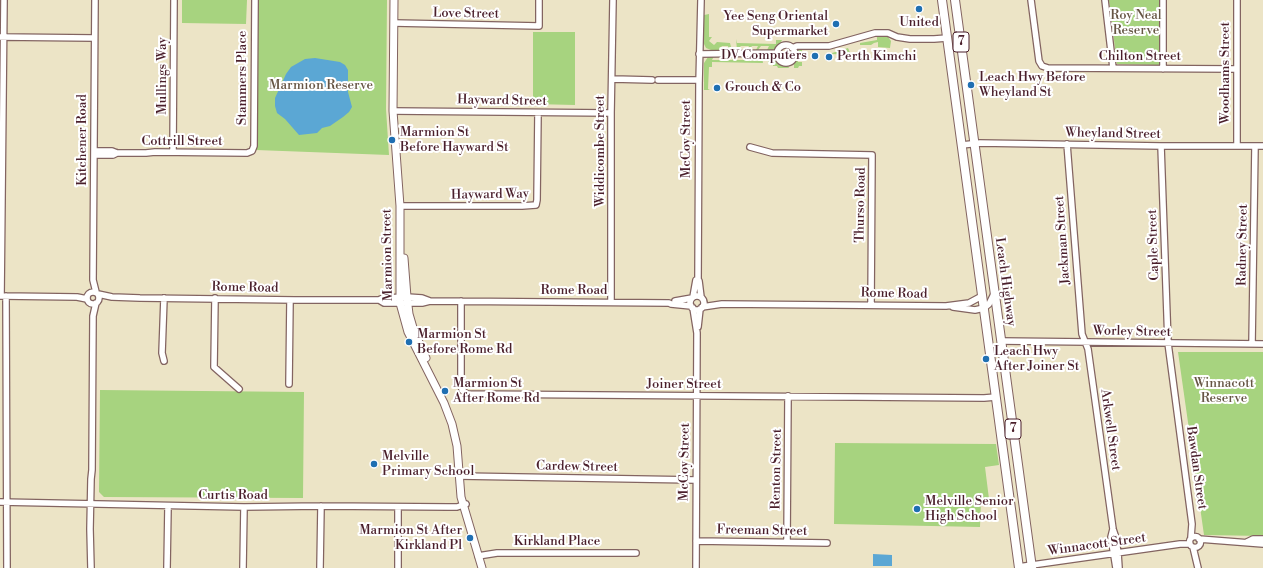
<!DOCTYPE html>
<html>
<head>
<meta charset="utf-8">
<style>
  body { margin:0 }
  canvas { display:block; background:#ece4c6 }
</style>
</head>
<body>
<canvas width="1263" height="568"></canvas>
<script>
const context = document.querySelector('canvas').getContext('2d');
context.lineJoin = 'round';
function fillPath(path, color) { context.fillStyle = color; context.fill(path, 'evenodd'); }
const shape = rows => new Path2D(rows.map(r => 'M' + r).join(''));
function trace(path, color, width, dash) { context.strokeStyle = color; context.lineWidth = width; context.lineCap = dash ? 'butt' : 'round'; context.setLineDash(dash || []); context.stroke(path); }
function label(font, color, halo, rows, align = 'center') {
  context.font = font + ' "Libre Bodoni",serif'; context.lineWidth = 4; context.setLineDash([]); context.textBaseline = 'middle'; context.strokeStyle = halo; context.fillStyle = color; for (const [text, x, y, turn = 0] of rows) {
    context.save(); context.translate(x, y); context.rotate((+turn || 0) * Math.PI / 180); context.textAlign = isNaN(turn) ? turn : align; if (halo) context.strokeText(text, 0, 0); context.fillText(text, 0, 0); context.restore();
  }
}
const green = shape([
  [182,0,247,0,246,24,182,23],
  [257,0,387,0,386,109,389,155,256,150],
  [1109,0,1160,0,1160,65,1117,64],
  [709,14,709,37,712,37,709,41,714,45,717,42,730,43,731,47,730,51,729,51,728,46,722,46,719,50,711,50,706,48,704,44,704,15],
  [533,32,575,32,575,105,533,104],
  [877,36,888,37,891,41,890,48,878,47,878,42,874,43,871,45,860,45,860,43,877,40],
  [736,39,737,43,776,44,776,40,782,40,780,44,773,50,767,50,769,46,761,46,758,50,756,50,758,46,752,46,749,50,747,50,749,46,741,46,737,50],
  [848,48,851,55,832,54,832,53],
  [800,49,806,49,802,50,802,55,798,55,798,62,802,62,802,66,799,66,798,68,794,68,794,60,797,52],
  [714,56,712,60,721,60,723,56,725,56,723,60,732,60,735,56,736,56,735,60,745,60,748,56,750,56,748,60,757,61,760,56,762,56,763,63,712,62,712,67,709,67,708,89,710,90,704,90,704,63,708,57],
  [768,57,774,57,780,63,787,64,789,68,778,68,777,66,773,66,773,63,768,63],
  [1178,352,1263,352,1263,536,1204,535],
  [100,390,304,392,303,498,104,497,99,492],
  [835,443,996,444,999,465,985,467,989,499,981,501,980,527,834,524]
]);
const water = shape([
  [315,58,340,62,345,65,348,70,348,92,352,107,349,112,343,117,330,126,322,128,317,133,299,135,285,119,277,113,275,106,275,98,286,74,291,67,305,59],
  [873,554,892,555,892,566,873,566]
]);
const minor = shape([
  [95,0,93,280,96,292],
  [1031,0,1039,61,1042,66,1048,68,1237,69],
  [1105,0,1113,68],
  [1237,0,1237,146],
  [394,23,539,26,539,0],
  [0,37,94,38],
  '777 54a9 9 0 1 1 18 0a9 9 0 1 1-18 0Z',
  [792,48,797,46,829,46,875,33,888,33,897,37,910,39,934,39,947,38],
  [699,54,777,53],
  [1163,69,1163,0],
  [613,79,652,80],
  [658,80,699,80],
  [393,111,611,113],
  [1067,144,1082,334,1088,349,1113,529,1115,535,1118,553,1119,568],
  [962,145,980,143,1161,146,1263,146],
  [1161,146,1168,343,1192,524,1191,537],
  [750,147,772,153,872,155,871,305],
  [95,151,112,151,117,153,146,153,155,152,247,153,252,151,254,146,255,0],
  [173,152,174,0],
  [95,155,113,155,117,153],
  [400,206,522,206,536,205,537,200,538,113],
  [698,279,699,281,701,297],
  '87 298a6 6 0 1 1 12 0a6 6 0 1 1-12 0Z',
  [98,294,112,297,140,298,295,300,379,300,383,298,407,297,422,298,430,301],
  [1,296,4,0],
  [2,296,77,297,87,299],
  [6,296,7,568],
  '690 303a7 7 0 1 1 14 0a7 7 0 1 1-14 0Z',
  [693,297,696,280,698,279,699,84,701,0],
  [164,298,162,353,164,361],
  [215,298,214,367,239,389],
  [379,300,384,303,422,303,430,301,669,303,671,304,691,306],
  [461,301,461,381,462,390,467,394,984,398,996,397],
  [675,301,692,298],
  [611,302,611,113,613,0],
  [702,307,722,304,946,306,969,303,982,296],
  [953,307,975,310,984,308,989,304,994,294],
  [693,308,697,333,696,568],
  [698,327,700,309],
  [1001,341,1263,344],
  [1252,344,1255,146],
  [289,384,290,300],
  [459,476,695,480],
  [0,502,244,507,321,506,448,507,457,507,466,504],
  [398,507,398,568],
  [1113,529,1111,537,1116,568],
  '1189.5 542a5.5 5.5 0 1 1 11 0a5.5 5.5 0 1 1-11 0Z',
  [1199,539,1263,544],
  [696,541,827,543],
  [787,542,788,396],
  [1247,542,1253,539,1263,539],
  [1193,547,1198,568],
  [478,556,497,553,636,553],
  [1018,567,1180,544,1190,544],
  [91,568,90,529,91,479,92,470,93,316,96,303],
  [167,568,168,507],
  [243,568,244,507],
  [320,568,321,506]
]);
const major = shape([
  [394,0,393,111,400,206,400,303,408,332,444,403,452,424,457,446,461,497,482,568],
  [404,258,407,297,409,314,414,331,426,358]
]);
const highway = shape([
  [942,0,1019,568],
  [955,0,1032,568]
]);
const markers = [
  [919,9,4,"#1f6fb2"],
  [836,24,4,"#1f6fb2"],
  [815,56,4,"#1f6fb2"],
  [829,57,4,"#1f6fb2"],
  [971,85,4,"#1f6fb2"],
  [717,88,4,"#1f6fb2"],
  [392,140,4,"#1f6fb2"],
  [409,342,4,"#1f6fb2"],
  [986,359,4,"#1f6fb2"],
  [445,391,4,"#1f6fb2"],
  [374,464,4,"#1f6fb2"],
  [917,509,4,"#1f6fb2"],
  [470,538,4,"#1f6fb2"]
];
const shields = [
  [961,42,16],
  [1013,429,16]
];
const shieldNames = [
  ["7",961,42],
  ["7",1013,429]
];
const streetNames = [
  ["Love Street",466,14,1],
  ["Chilton Street",1140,57],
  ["Woodhams Street",1226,73,-90],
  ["Mullings Way",163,76,-90],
  ["Stammers Place",243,78,-90],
  ["Hayward Street",502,101,1],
  ["Wheyland Street",1113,134,1],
  ["McCoy Street",687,139,-90],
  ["Kitchener Road",83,140,-90],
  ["Cottrill Street",182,142],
  ["Widdicombe Street",601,151,-90],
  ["Hayward Way",490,195,-1],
  ["Thurso Road",861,205,-89],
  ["Jackman Street",1063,240,-94],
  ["Caple Street",1154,245,-92],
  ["Radney Street",1243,245,-89],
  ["Marmion Street",388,255,-91],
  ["Leach Highway",1005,282,82],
  ["Rome Road",245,288,1],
  ["Rome Road",574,291],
  ["Rome Road",894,294,1],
  ["Worley Street",1132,332,1],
  ["Joiner Street",684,385],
  ["Arkwell Street",1110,430,82],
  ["McCoy Street",685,462,-89],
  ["Cardew Street",577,467,1],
  ["Bawdan Street",1196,468,82],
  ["Renton Street",777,469,-89],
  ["Curtis Road",233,496],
  ["Freeman Street",762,531,1],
  ["Kirkland Place",557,542],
  ["Winnacott Street",1097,545,-8]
];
const parkNames = [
  ["Roy Neal",1136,16],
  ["Reserve",1136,31],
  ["Marmion Reserve",321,86],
  ["Winnacott",1224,384],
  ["Reserve",1224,399]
];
const poiNames = [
  ["Yee Seng Oriental",828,17,"right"],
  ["Supermarket",828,32,"right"],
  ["United",919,23,"center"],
  ["DV Computers",807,56,"right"],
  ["Perth Kimchi",837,57],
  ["Leach Hwy Before",979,78],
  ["Wheyland St",979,93],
  ["Grouch & Co",725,88],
  ["Marmion St",400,133],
  ["Before Hayward St",400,148],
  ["Marmion St",417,335],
  ["Before Rome Rd",417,350],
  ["Leach Hwy",994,352],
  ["After Joiner St",994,367],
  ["Marmion St",453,384],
  ["After Rome Rd",453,399],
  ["Melville",382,457],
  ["Primary School",382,472],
  ["Melville Senior",925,502],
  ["High School",925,517],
  ["Marmion St After",462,531,"right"],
  ["Kirkland Pl",462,546,"right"]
];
fillPath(green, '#a7d37f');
fillPath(water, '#5ba7d4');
trace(minor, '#836461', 8);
trace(major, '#836461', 9);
trace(highway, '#836461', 10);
trace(minor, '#fff', 5.5);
trace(major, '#fff', 7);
trace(highway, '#fff', 8);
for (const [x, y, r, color] of markers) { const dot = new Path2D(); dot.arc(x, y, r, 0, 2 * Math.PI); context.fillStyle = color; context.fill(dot); trace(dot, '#fff', 1.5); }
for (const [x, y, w] of shields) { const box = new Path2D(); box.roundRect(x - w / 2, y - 10, w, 20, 3); context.fillStyle = '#fff'; context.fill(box); trace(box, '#4a1f2b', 1); }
label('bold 12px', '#4a1f2b', null, shieldNames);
label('13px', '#4a1f2b', '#fff', streetNames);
label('13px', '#654', '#fff', parkNames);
label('13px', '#4a1f2b', '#fff', poiNames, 'left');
</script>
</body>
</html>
